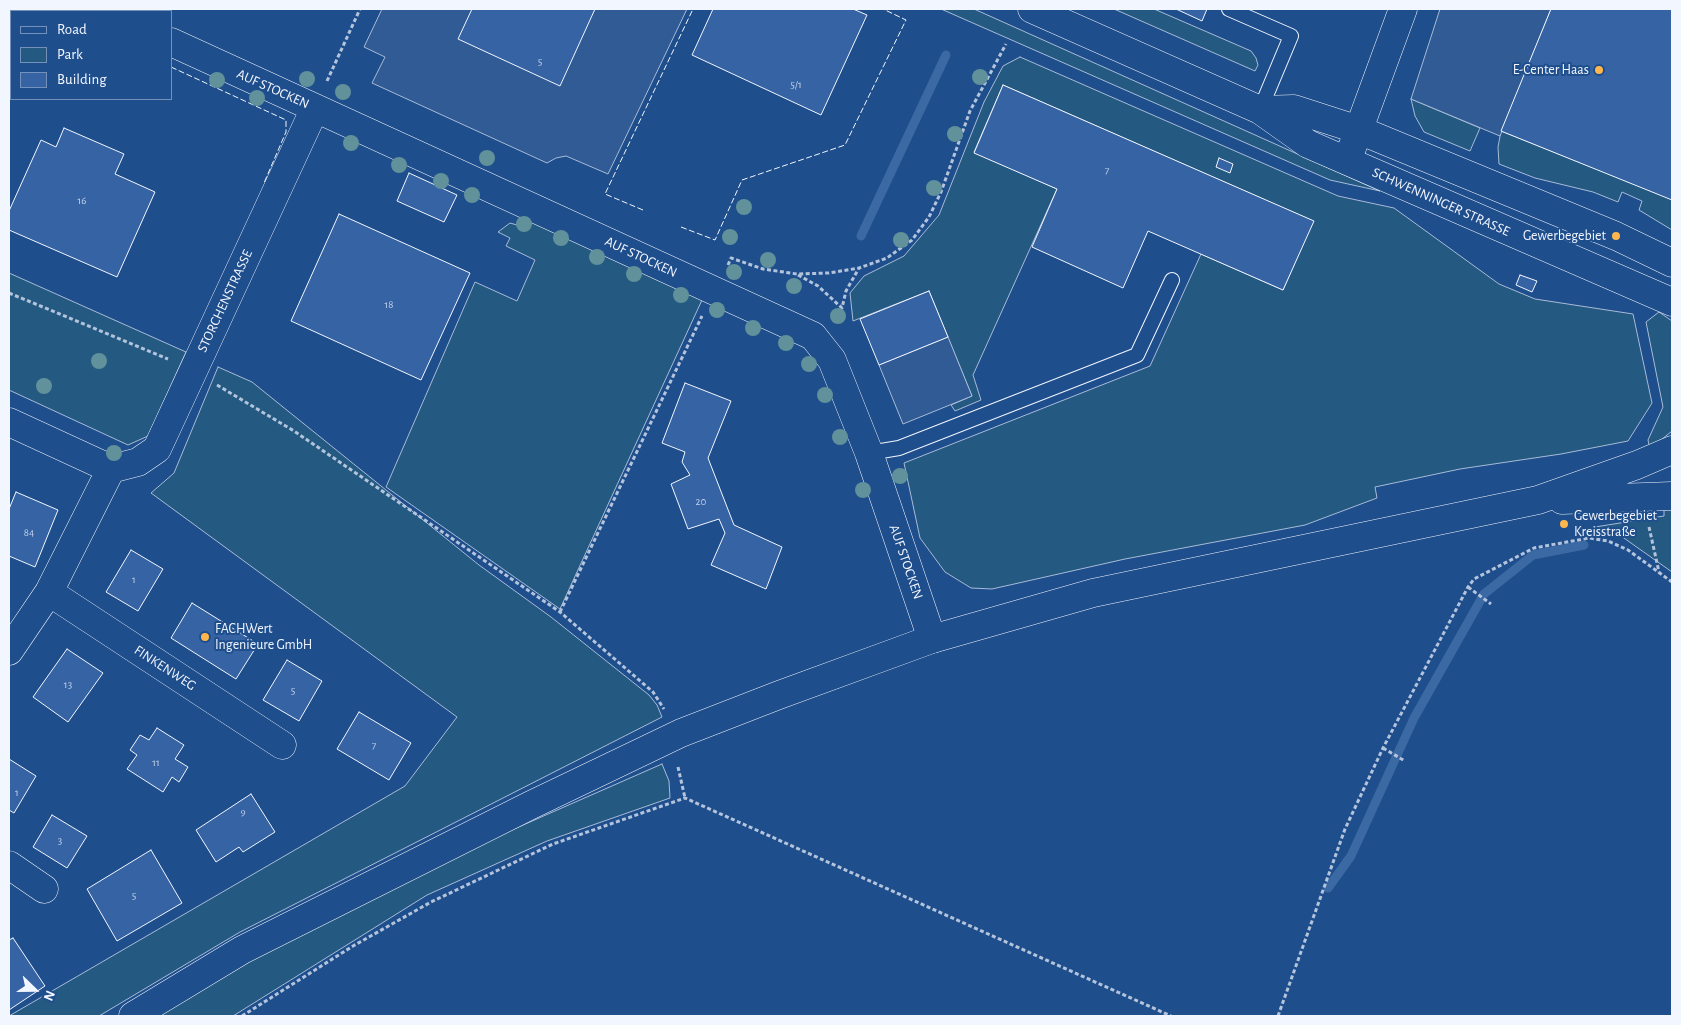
<!DOCTYPE html>
<html>
<head>
<meta charset="utf-8">
<style>
  body { margin:0 }
  #map { position:relative; width:1681px; height:1025px; overflow:hidden; background:#1f4e8c; font-family:"Alegreya Sans",sans-serif }
  canvas { display:block }
  .frame { position:absolute; inset:0; border:10px solid #f2f6ff; pointer-events:none }
  .legend { position:absolute; left:10px; top:10px; width:162px; height:90px; box-sizing:border-box; background:#1f4e8c; border:1px solid #7391ba; margin:0; padding:6px 9px; list-style:none; font-size:15px; color:#f2f6ff }
  .legend li { display:flex; align-items:center; gap:10px; height:25px }
  .legend b { width:25px; border:1px solid #7391ba }
  .north { position:absolute; left:10px; top:965px; width:50px; height:50px; -webkit-text-stroke:4px #1f4e8c; paint-order:stroke; rotate:112deg; font-size:14px; font-weight:700; line-height:20px; text-align:center; color:#f2f6ff }
  .north::after { content:''; display:block; margin:auto; width:18px; height:22px; background:#f2f6ff; clip-path:polygon(50% 0,100% 100%,50% 72%,0 100%) }
</style>
</head>
<body>
<div id="map">
<canvas width="1681" height="1025"></canvas>
<div class="frame"></div>
<ul class="legend">
<li><b style="height:6px;background:#1f4e8c"></b>Road</li>
<li><b style="height:14px;background:#245a82"></b>Park</li>
<li><b style="height:14px;background:#3563a3"></b>Building</li>
</ul>
<div class="north">N</div>
</div>
<script>
const context = document.querySelector('canvas').getContext('2d');
context.lineJoin = 'round';
function fillPath(path, color) { context.fillStyle = color; context.fill(path, 'evenodd'); }
const shape = rows => new Path2D(rows.map(r => 'M' + r).join(''));
function trace(path, color, width, dash) { context.strokeStyle = color; context.lineWidth = width; context.lineCap = dash ? 'butt' : 'round'; context.setLineDash(dash || []); context.stroke(path); }
function label(font, color, halo, rows, align = 'center') {
  context.font = font + ' "Alegreya Sans",sans-serif'; context.lineWidth = 4; context.setLineDash([]); context.textBaseline = 'middle'; context.strokeStyle = halo; context.fillStyle = color; for (const [text, x, y, turn = 0] of rows) {
    context.save(); context.translate(x, y); context.rotate((+turn || 0) * Math.PI / 180); context.textAlign = isNaN(turn) ? turn : align; if (halo) context.strokeText(text, 0, 0); context.fillText(text, 0, 0); context.restore();
  }
}
const green = shape([
  [941,9,974,9,1380,191,1330,180,941,9],
  [1114,9,1154,9,1251,51,1256,58,1258,65,1255,71,1114,9],
  [1020,57,1338,196,1394,208,1499,284,1535,299,1633,314,1652,403,1628,441,1561,454,1460,469,1375,487,1377,498,1305,525,1125,559,992,589,971,588,945,572,920,538,904,463,1150,366,1201,254,1283,290,1313,221,1003,85,974,152,1057,189,973,375,981,400,955,411,951,405,972,396,929,291,853,321,850,293,864,276,904,256,939,215,984,102,1003,66,1020,57],
  [1411,99,1480,128,1470,151,1424,132,1415,116,1411,99],
  [1501,131,1672,199,1672,230,1639,210,1642,201,1622,192,1618,202,1593,192,1535,178,1499,164,1498,147,1501,131],
  [521,216,702,300,560,609,386,487,475,282,517,301,535,260,506,246,510,238,498,232,510,223,517,225,521,216],
  [9,273,186,352,148,436,128,445,9,390,9,273],
  [1659,312,1672,321,1672,431,1650,449,1648,440,1663,407,1646,322,1659,312],
  [218,367,252,382,479,565,551,617,649,695,657,705,662,717,240,932,99,1016,9,1016,405,786,457,717,151,493,174,473,218,367],
  [1664,507,1672,508,1672,572,1614,531,1594,532,1595,527,1664,516,1664,507],
  [662,764,669,781,670,798,547,841,427,895,233,1016,141,1016,498,836,662,764]
]);
const parking = shape([
  [382,9,687,9,608,174,566,156,556,158,547,163,372,83,385,57,364,47,382,9],
  [1440,9,1551,9,1500,136,1411,99,1440,9],
  [948,337,972,396,903,424,879,365,948,337]
]);
const stream = shape([
  [861,236,946,55],
  [1328,888,1351,856,1414,718,1484,594,1533,555,1584,545]
]);
const building = shape([
  [472,9,595,9,560,86,458,39,472,9],
  [713,9,853,9,867,15,821,115,692,55,713,9],
  [1176,9,1207,9,1202,21,1176,9],
  [1551,9,1672,9,1672,200,1501,131,1551,9],
  [1003,85,1314,221,1283,290,1148,231,1123,288,1032,247,1057,189,974,153,1003,85],
  [64,128,124,154,115,174,155,192,117,277,9,230,9,211,41,140,56,147,64,128],
  [1219,158,1233,164,1230,173,1216,167,1219,158],
  [409,173,457,195,444,222,397,201,409,173],
  [339,214,470,273,421,380,291,321,339,214],
  [1520,275,1537,281,1532,292,1516,285,1520,275],
  [929,291,948,337,879,365,860,319,929,291],
  [685,383,731,401,708,458,734,525,782,547,766,589,711,565,725,533,719,519,688,529,671,484,690,475,682,462,685,452,662,443,685,383],
  [16,492,58,510,35,567,9,556,9,509,16,492],
  [131,550,163,569,138,611,106,592,131,550],
  [192,603,258,644,236,679,171,638,192,603],
  [67,649,103,673,68,722,33,697,67,649],
  [287,660,322,681,299,721,263,700,287,660],
  [359,712,411,743,389,780,337,749,359,712],
  [157,728,184,745,175,759,188,767,179,782,172,777,163,792,127,769,137,755,130,750,140,735,149,740,157,728],
  [9,759,36,776,14,813,9,810,9,759],
  [251,794,275,832,243,852,239,847,216,862,196,830,251,794],
  [52,815,87,836,67,868,33,847,52,815],
  [151,850,182,903,117,941,87,889,151,850],
  [13,938,45,986,9,1010,9,940,13,938]
]);
const path = shape([
  [327,81,360,9],
  [728,265,731,258,763,269,797,274,829,273,859,268,887,258,912,240,929,217,941,192,970,111,1006,44],
  [798,275,818,286,842,308,846,291,859,268],
  [9,293,168,359],
  [217,385,294,431,560,612,653,692,664,709],
  [1649,527,1659,572],
  [1468,587,1491,604],
  [560,612,702,316],
  [1383,748,1405,761],
  [678,767,685,798],
  [242,1016,353,946,431,902,553,844,685,798,1171,1016],
  [1278,1016,1345,829,1383,748,1468,587,1474,579,1534,548,1589,538,1608,541,1628,550,1672,582]
]);
const service = shape([
  [1229,9,1291,36,1260,110],
  [869,453,899,448,1137,355,1172,280]
]);
const minor = shape([
  [98,9,103,11],
  [1032,9,1260,110,1308,144,1672,302],
  [171,42,813,336,832,360,869,453,932,639],
  [1260,110,1294,109,1359,130,1616,236,1672,263],
  [1352,148,1403,9],
  [9,422,111,469,138,462,157,449,315,108],
  [49,592,282,745],
  [9,651,49,592,111,469],
  [9,865,44,889]
]);
const tertiary = shape([
  [1562,500,1672,496],
  [133,1016,242,950,531,805,681,733,779,695,932,639,1093,593,1538,500,1637,465,1672,450]
]);
const fence = shape([
  [171,67,286,120,286,132,264,183],
  [643,210,605,194,693,9],
  [681,227,715,240,742,180,845,145,906,20,883,9]
]);
const trees = [
  [980,77],
  [307,79],
  [217,80],
  [343,92],
  [257,98],
  [955,134],
  [351,143],
  [487,158],
  [399,165],
  [441,181],
  [934,188],
  [472,195],
  [744,207],
  [524,224],
  [730,237],
  [561,238],
  [901,240],
  [597,257],
  [768,260],
  [734,272],
  [634,274],
  [794,286],
  [681,295],
  [717,310],
  [838,316],
  [753,328],
  [786,343],
  [99,361],
  [809,364],
  [44,386],
  [825,395],
  [840,437],
  [114,453],
  [900,476],
  [863,490]
];
const markers = [
  [1599,70,5,"#ffb74d"],
  [1616,236,5,"#ffb74d"],
  [1564,524,5,"#ffb74d"],
  [205,637,5,"#ffb74d"]
];
const numberNames = [
  ["5",540,62],
  ["5/1",796,85],
  ["7",1107,171],
  ["16",82,201],
  ["18",389,305],
  ["20",701,502],
  ["84",29,533],
  ["1",134,580],
  ["13",68,685],
  ["5",293,691],
  ["7",374,746],
  ["11",156,763],
  ["1",17,793],
  ["9",243,812],
  ["3",60,841],
  ["5",134,896]
];
const poiNames = [
  ["E-Center Haas",1589,70],
  ["Gewerbegebiet",1606,236],
  ["Gewerbegebiet",1574,516,"left"],
  ["Kreisstraße",1574,532,"left"],
  ["FACHWert",215,629,"left"],
  ["Ingenieure GmbH",215,645,"left"]
];
const streetNames = [
  ["AUF STOCKEN",273,89,24],
  ["SCHWENNINGER STRASSE",1441,202,24],
  ["AUF STOCKEN",641,257,25],
  ["STORCHENSTRASSE",225,301,-65],
  ["AUF STOCKEN",906,562,71],
  ["FINKENWEG",165,668,33]
];
fillPath(green, '#245a82');
trace(green, '#a8bbd7', 1);
fillPath(parking, '#305b95');
trace(parking, '#a8bbd7', 1);
trace(stream, '#3b69a3', 9);
fillPath(building, '#3563a3');
trace(building, '#f2f6ff', 1);
trace(service, '#f2f6ff', 16);
trace(minor, '#f2f6ff', 29);
trace(tertiary, '#f2f6ff', 29);
trace(path, '#b3c4dc', 3, [4, 2.5]);
trace(service, '#1f4e8c', 14);
trace(minor, '#1f4e8c', 28);
trace(tertiary, '#1f4e8c', 28);
trace(fence, '#f2f6ff', 1, [6, 2.5]);
context.fillStyle = '#61919a';
for (const [x, y] of trees) { context.beginPath(); context.arc(x, y, 8, 0, 2 * Math.PI); context.fill(); }
for (const [x, y, r, color] of markers) { const dot = new Path2D(); dot.arc(x, y, r, 0, 2 * Math.PI); context.fillStyle = color; context.fill(dot); trace(dot, '#1f4e8c', 2); }
label('11px', '#c3d1e8', null, numberNames);
label('14px', '#f2f6ff', '#1f4e8c', poiNames, 'right');
label('14px', '#f2f6ff', '#1f4e8c', streetNames);
</script>
</body>
</html>
